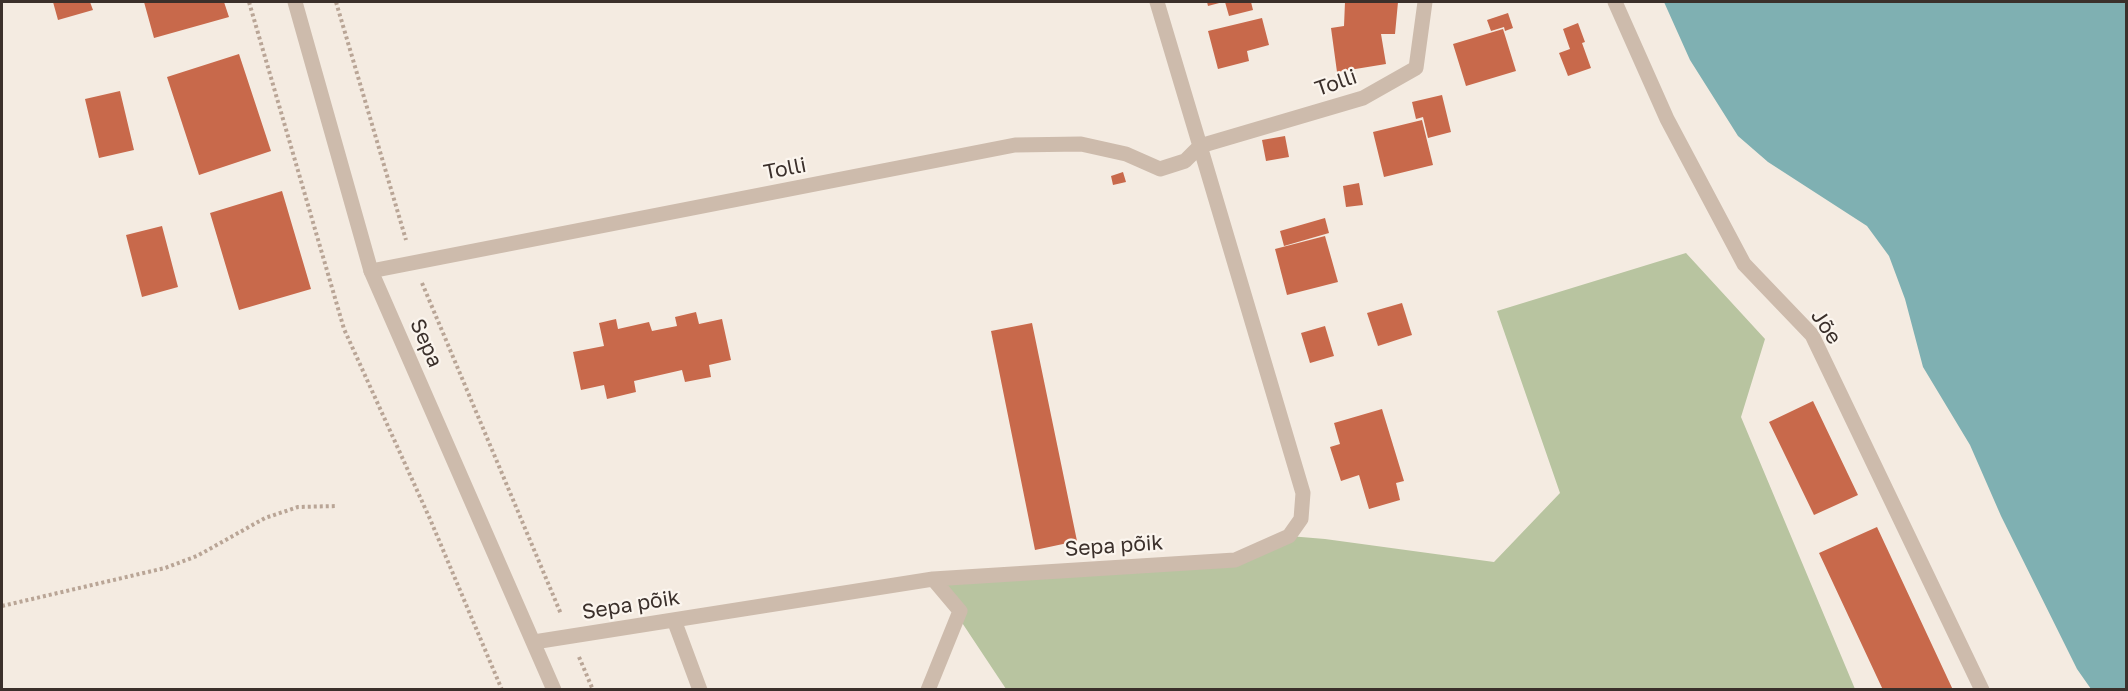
<!DOCTYPE html>
<html>
<head>
<meta charset="utf-8">
<style>
  body { margin:0 }
  #map { position:relative; width:2128px; height:691px; overflow:hidden; background:#f4ebe1; font-family:"Golos Text",sans-serif }
  canvas { display:block }
  .frame { position:absolute; inset:0; border:3px solid #3b302b; pointer-events:none }
</style>
</head>
<body>
<div id="map">
<canvas width="2128" height="691"></canvas>
<div class="frame"></div>
</div>
<script>
const context = document.querySelector('canvas').getContext('2d');
context.lineJoin = 'round';
function fillPath(path, color) { context.fillStyle = color; context.fill(path, 'evenodd'); }
const shape = rows => new Path2D(rows.map(r => 'M' + r).join(''));
function trace(path, color, width, dash) { context.strokeStyle = color; context.lineWidth = width; context.lineCap = dash ? 'butt' : 'round'; context.setLineDash(dash || []); context.stroke(path); }
function label(font, color, halo, rows, align = 'center') {
  context.font = font + ' "Golos Text",sans-serif'; context.lineWidth = 4.5; context.setLineDash([]); context.textBaseline = 'middle'; context.strokeStyle = halo; context.fillStyle = color; for (const [text, x, y, turn = 0] of rows) {
    context.save(); context.translate(x, y); context.rotate((+turn || 0) * Math.PI / 180); context.textAlign = isNaN(turn) ? turn : align; if (halo) context.strokeText(text, 0, 0); context.fillText(text, 0, 0); context.restore();
  }
}
const green = shape([
  [1686,253,1765,339,1741,417,1855,689,1006,689,933,579,1235,560,1289,536,1325,539,1494,562,1560,493,1497,311]
]);
const water = shape([
  [1664,2,2126,2,2126,689,2091,689,2077,669,2001,516,1970,445,1923,367,1905,299,1889,256,1867,226,1768,162,1738,136,1690,60]
]);
const building = shape([
  [53,2,90,2,93,10,58,20],
  [144,2,224,2,229,17,154,38],
  [1207,2,1223,2,1208,6],
  [1225,2,1251,2,1253,10,1229,16],
  [1345,2,1398,2,1395,34,1381,34,1386,64,1337,72,1331,28,1344,26],
  [1508,13,1513,28,1505,31,1504,27,1491,31,1487,20],
  [1262,18,1269,45,1247,51,1249,61,1218,69,1208,31],
  [1578,23,1585,42,1582,43,1591,68,1568,76,1559,53,1570,49,1563,29],
  [1503,29,1516,71,1466,86,1453,44],
  [239,54,271,151,199,175,167,77],
  [120,91,134,150,99,158,85,99],
  [1442,95,1451,132,1428,138,1423,117,1416,119,1412,102],
  [1422,120,1433,165,1384,177,1373,132],
  [1285,136,1289,157,1266,161,1262,140],
  [1123,172,1126,182,1113,185,1111,176],
  [1359,183,1363,205,1346,207,1343,186],
  [282,191,311,289,239,310,210,213],
  [1325,218,1329,233,1284,246,1280,231],
  [162,226,178,287,142,297,126,235],
  [1325,236,1338,282,1287,295,1275,249],
  [1402,303,1412,335,1378,346,1367,313],
  [696,312,699,324,722,319,731,360,709,365,711,377,685,382,682,370,634,381,636,392,607,399,604,385,581,390,573,352,604,346,599,323,616,319,618,329,649,322,652,331,677,326,675,317],
  [1032,323,1077,541,1035,550,991,331],
  [1325,326,1334,356,1310,363,1301,333],
  [1813,401,1858,495,1814,515,1769,422],
  [1382,409,1404,481,1396,483,1400,500,1369,509,1359,475,1341,481,1330,447,1340,444,1334,423],
  [1877,527,1953,690,1883,690,1819,553]
]);
const path = shape([
  [249,2,344,329,430,519,502,690],
  [336,2,406,240],
  [422,283,561,614],
  [2,606,165,568,197,556,265,518,298,507,337,506],
  [579,657,593,690]
]);
const minor = shape([
  [1157,2,1200,146,1363,98,1416,68,1425,2],
  [1615,2,1667,119,1744,264,1812,335,1982,690],
  [371,271,1015,145,1081,144,1126,154,1160,169,1185,161,1200,146,1303,493,1301,519,1289,536,1235,560,933,579,534,642],
  [674,620,700,690],
  [928,690,960,611,933,579]
]);
const tertiary = shape([
  [295,2,371,271,554,690]
]);
const streetNames = [
  ["Tolli",1336,83,-19],
  ["Tolli",785,169,-11],
  ["Jõe",1826,327,56],
  ["Sepa",426,343,66],
  ["Sepa põik",1114,546,-4],
  ["Sepa põik",631,605,-9]
];
fillPath(green, '#b8c4a0');
fillPath(water, '#7fb0b2');
fillPath(building, '#c8694b');
trace(path, '#b9a596', 4, [3, 3]);
trace(minor, '#cdbbac', 15);
trace(tertiary, '#cdbbac', 15);
label('21px', '#3b302b', '#fbf5ee', streetNames);
</script>
</body>
</html>
